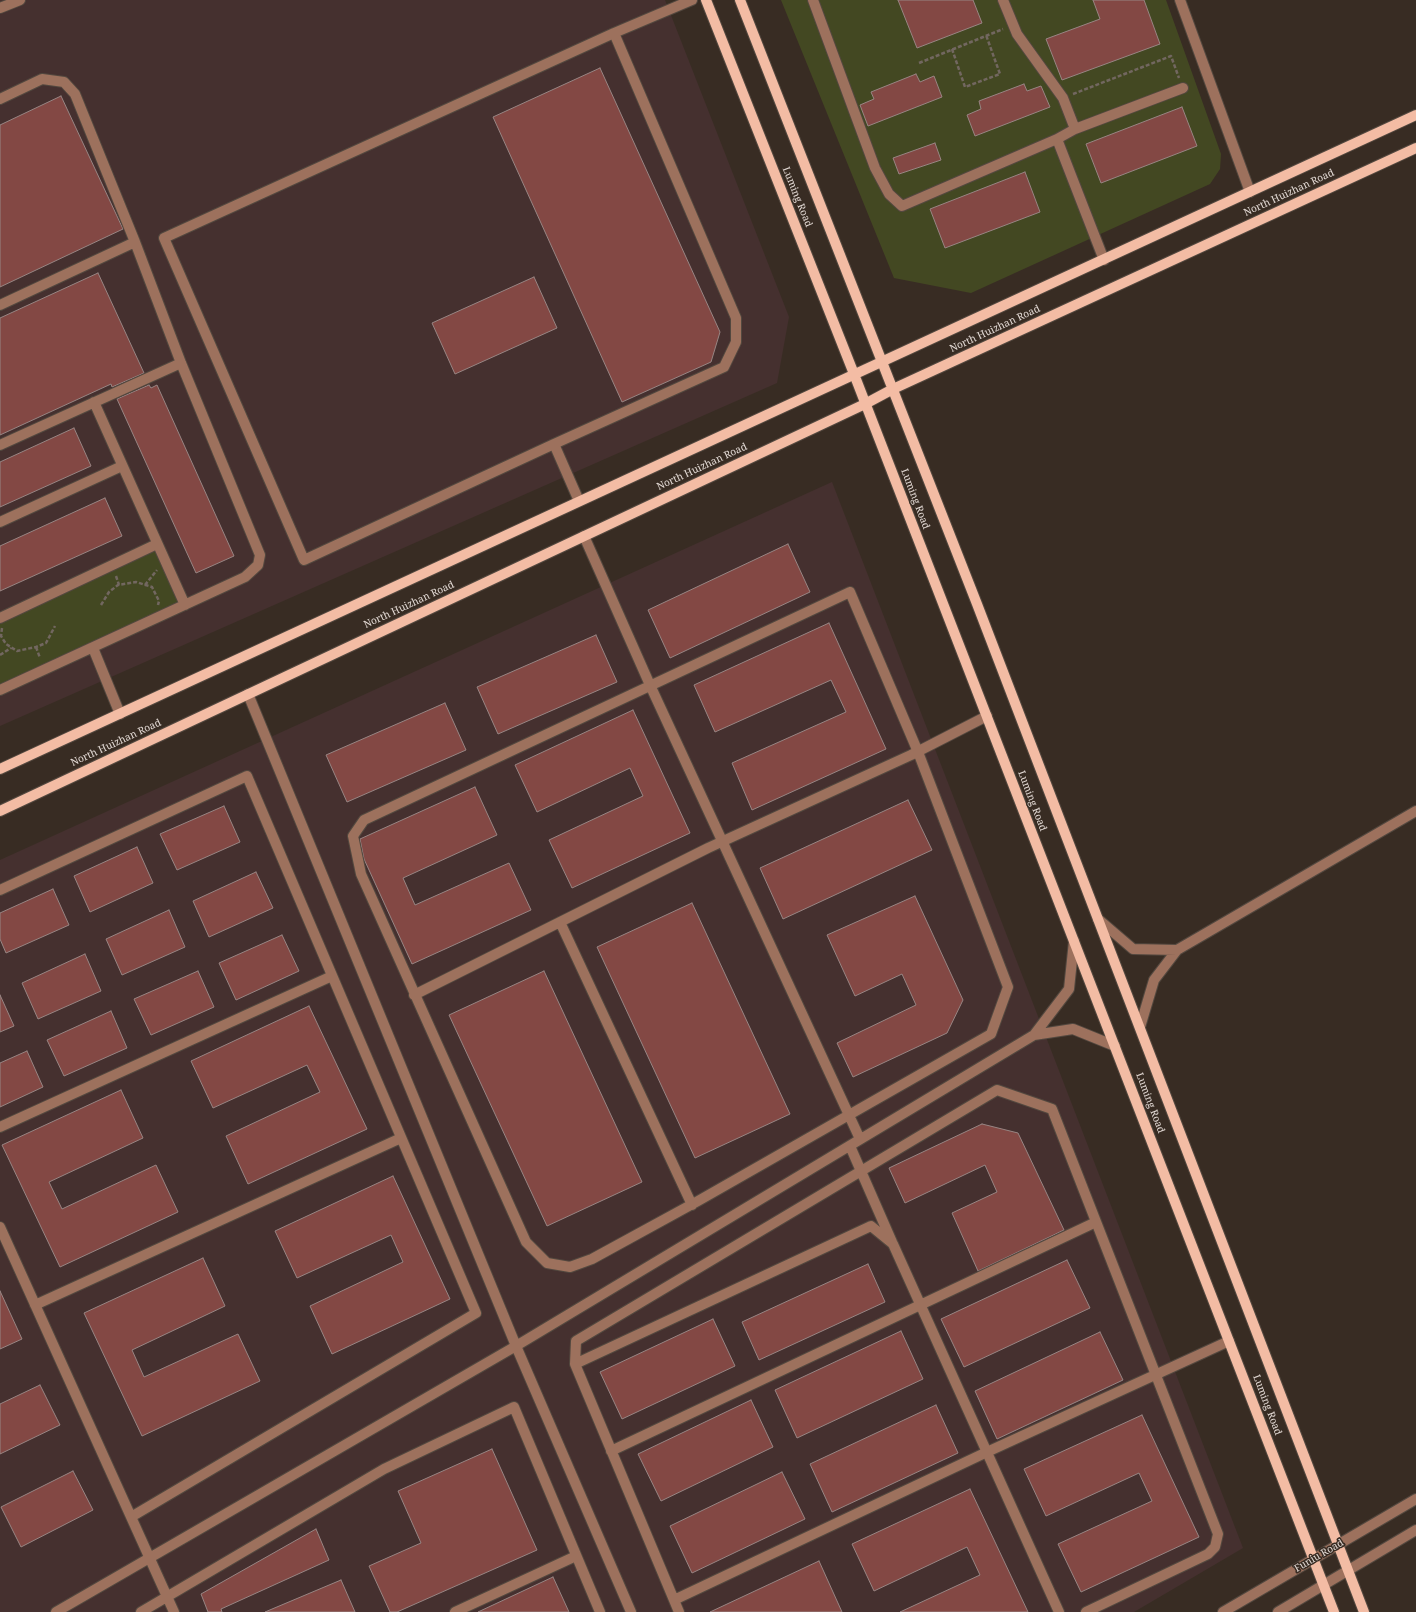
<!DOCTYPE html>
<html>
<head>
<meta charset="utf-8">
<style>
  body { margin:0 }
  canvas { display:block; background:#382c23 }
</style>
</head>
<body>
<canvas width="1416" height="1612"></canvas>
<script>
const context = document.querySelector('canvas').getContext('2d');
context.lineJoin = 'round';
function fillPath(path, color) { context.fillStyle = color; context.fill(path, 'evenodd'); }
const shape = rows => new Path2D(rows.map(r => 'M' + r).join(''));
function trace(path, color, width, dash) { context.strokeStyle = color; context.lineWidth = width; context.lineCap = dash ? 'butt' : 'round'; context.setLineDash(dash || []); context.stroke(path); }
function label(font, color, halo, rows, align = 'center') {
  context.font = font + ' "Noto Serif",serif'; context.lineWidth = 3; context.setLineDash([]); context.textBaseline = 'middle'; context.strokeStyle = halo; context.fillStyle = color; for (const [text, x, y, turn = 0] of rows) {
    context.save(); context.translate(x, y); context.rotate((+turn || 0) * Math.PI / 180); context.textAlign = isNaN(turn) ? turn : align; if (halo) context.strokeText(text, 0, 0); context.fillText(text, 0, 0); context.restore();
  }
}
const industrial = shape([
  [0,0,665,0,789,317,777,383,0,726],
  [832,482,1243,1548,1134,1612,0,1612,0,860]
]);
const green = shape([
  [781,0,1166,0,1221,154,1220,169,1210,184,971,293,894,278],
  [157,544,185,605,0,690,0,618]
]);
const building = shape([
  [898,0,973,0,982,23,917,48,898,0],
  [1093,0,1144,0,1160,44,1062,80,1046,39,1100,19,1093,0],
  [600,68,720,332,711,362,622,402,493,117,600,68],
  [916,74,920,82,934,76,942,97,868,126,860,105,874,99,871,92,916,74],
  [1024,84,1027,91,1041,86,1050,107,975,136,967,115,981,109,979,101,1024,84],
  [61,96,123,229,0,287,0,125,61,96],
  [1182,107,1197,146,1101,183,1086,144,1182,107],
  [935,143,941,160,899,174,893,158,935,143],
  [1025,172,1040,212,945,248,930,209,1025,172],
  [98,273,144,373,112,387,111,384,0,435,0,318,98,273],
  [534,277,557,328,455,374,432,323,534,277],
  [149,385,151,388,157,385,234,556,196,573,117,399,149,385],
  [74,428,91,466,0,507,0,462,74,428],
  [105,498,122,536,0,591,0,546,105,498],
  [788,544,810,592,670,658,648,610,788,544],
  [829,623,886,749,752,810,732,763,846,712,831,680,715,732,694,685,829,623],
  [596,635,617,682,498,734,477,687,596,635],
  [445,703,466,750,347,802,326,755,445,703],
  [633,710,690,833,572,888,549,840,643,796,630,768,537,812,515,765,633,710],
  [475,787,497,835,403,878,415,905,509,863,531,910,412,964,364,859,360,839,475,787],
  [908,800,932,850,783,919,760,868,908,800],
  [224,806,240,842,177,870,160,834,224,806],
  [137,847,153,883,90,912,74,876,137,847],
  [256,872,273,908,209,937,193,901,256,872],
  [53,889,69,925,6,953,0,939,0,913,53,889],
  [915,896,963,1000,947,1033,853,1077,837,1043,916,1005,902,974,855,996,827,935,915,896],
  [692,903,790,1114,695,1158,597,947,692,903],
  [169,910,185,947,122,975,106,939,169,910],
  [282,935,299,971,236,1000,219,963,282,935],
  [85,954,101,991,38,1019,22,983,85,954],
  [198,971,214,1007,151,1035,134,999,198,971],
  [544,971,642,1182,547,1226,449,1015,544,971],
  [0,995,14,1026,0,1032,0,995],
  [309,1006,367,1129,248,1184,226,1136,320,1092,307,1065,213,1108,191,1061,309,1006],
  [111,1011,127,1048,64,1076,47,1040,111,1011],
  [27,1051,43,1087,0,1107,0,1063,27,1051],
  [121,1090,143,1138,49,1182,62,1209,156,1165,178,1212,60,1267,2,1145,121,1090],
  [982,1124,1018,1133,1064,1230,978,1271,952,1213,997,1192,985,1165,905,1203,889,1168,982,1124],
  [393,1176,450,1299,332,1354,310,1306,403,1262,391,1235,297,1278,275,1231,393,1176],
  [203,1258,225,1306,132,1350,144,1377,238,1334,260,1381,142,1436,84,1313,203,1258],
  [1067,1260,1090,1308,964,1367,941,1319,1067,1260],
  [868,1264,885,1302,759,1360,742,1322,868,1264],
  [0,1291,22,1339,0,1349,0,1291],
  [713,1319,735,1366,622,1419,600,1372,713,1319],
  [901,1331,923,1379,797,1438,775,1390,901,1331],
  [1100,1332,1123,1380,997,1439,975,1391,1100,1332],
  [40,1385,60,1425,0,1454,0,1404,40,1385],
  [751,1400,773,1447,661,1501,638,1454,751,1400],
  [936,1405,958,1453,832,1512,810,1464,936,1405],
  [1142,1415,1199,1537,1081,1592,1058,1544,1152,1501,1139,1473,1046,1516,1024,1469,1142,1415],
  [492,1449,537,1550,397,1612,390,1612,369,1566,421,1543,398,1491,492,1449],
  [73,1471,93,1510,21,1547,1,1507,73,1471],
  [782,1472,805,1519,692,1573,670,1526,782,1472],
  [970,1489,1028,1612,900,1612,980,1575,967,1547,874,1591,852,1544,970,1489],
  [316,1529,329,1560,221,1609,222,1612,208,1612,201,1594,316,1529],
  [819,1561,842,1612,710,1612,819,1561],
  [553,1577,569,1612,478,1612,553,1577],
  [341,1580,355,1612,265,1612,341,1580]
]);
const path = shape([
  [952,49,965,87,1000,74,986,35],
  [919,63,1003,29],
  [1073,94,1171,56,1179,78],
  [116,576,119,585],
  [145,585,157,570],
  [101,605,109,592,118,585,136,582,152,587,159,601,158,605],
  [2,628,1,636,6,644,17,651,36,647,46,643,55,626],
  [36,647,40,658],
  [0,655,11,648]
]);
const minor = shape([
  [813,0,875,168,889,194,902,206,1057,139],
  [1003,0,1017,34,1063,98,1075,129,1057,139,1104,260],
  [1180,0,1250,192],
  [0,8,20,0],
  [614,33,692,0],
  [0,99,42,79,64,82,75,94,135,242],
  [1075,129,1183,88],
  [0,305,135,242,181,363,260,555,258,565,245,577,0,690],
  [94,402,185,605],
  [554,444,304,560,164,238,614,33,736,318,736,342,724,367,554,444,579,501],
  [0,445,181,363],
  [0,522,122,466],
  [584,536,650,685,860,1139],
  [850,592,918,752,1008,987,991,1034,698,1201,592,1259,570,1267,547,1263,526,1242,361,874,353,836,364,820,850,592],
  [0,618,157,544],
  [93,648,120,714],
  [248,694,516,1346,631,1612],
  [0,890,247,776,476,1313,131,1517],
  [1098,919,1133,949,1177,950],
  [560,922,692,1205],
  [414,995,708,848,911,755,987,716],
  [1140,1027,1154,980,1177,950,1416,811],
  [1034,1035,1073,1029,1115,1046],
  [0,1127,332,976],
  [850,1146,892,1242],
  [0,1227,174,1612],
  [35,1305,401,1138],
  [575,1364,871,1226,893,1244,1059,1612],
  [611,1451,1096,1222],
  [674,1600,987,1452,1229,1341],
  [56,1612,516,1346,1034,1035,1069,989,1074,941],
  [141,1612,384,1469,514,1407,600,1612],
  [455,1612,576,1556],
  [679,1612,575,1364,576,1341,997,1090,1052,1109,1218,1534,1215,1547,1208,1554,1086,1612],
  [1223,1612,1416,1499],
  [1278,1612,1416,1530]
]);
const major = shape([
  [706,0,854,374,1334,1612],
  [740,0,977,604,1364,1612],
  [0,769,1416,115],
  [0,811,865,404,893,389,1416,148]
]);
const streetNames = [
  ["North Huizhan Road",1289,193,-25],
  ["Luming Road",797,197,68],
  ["North Huizhan Road",995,329,-25],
  ["North Huizhan Road",702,467,-25],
  ["Luming Road",915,499,69],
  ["North Huizhan Road",409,605,-25],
  ["North Huizhan Road",116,743,-25],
  ["Luming Road",1032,801,69],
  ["Luming Road",1150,1103,69],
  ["Luming Road",1267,1405,69],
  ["Funiu Road",1319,1556,-30]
];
fillPath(industrial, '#45302f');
fillPath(green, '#434822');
fillPath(building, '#834844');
trace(building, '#988583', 1);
trace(minor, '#53483f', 12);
trace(major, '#53483f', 12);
trace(path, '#726760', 2.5, [4, 2]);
trace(minor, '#9d715d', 10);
trace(major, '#f3bca4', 10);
label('10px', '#e3dad5', '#382c23', streetNames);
</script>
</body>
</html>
